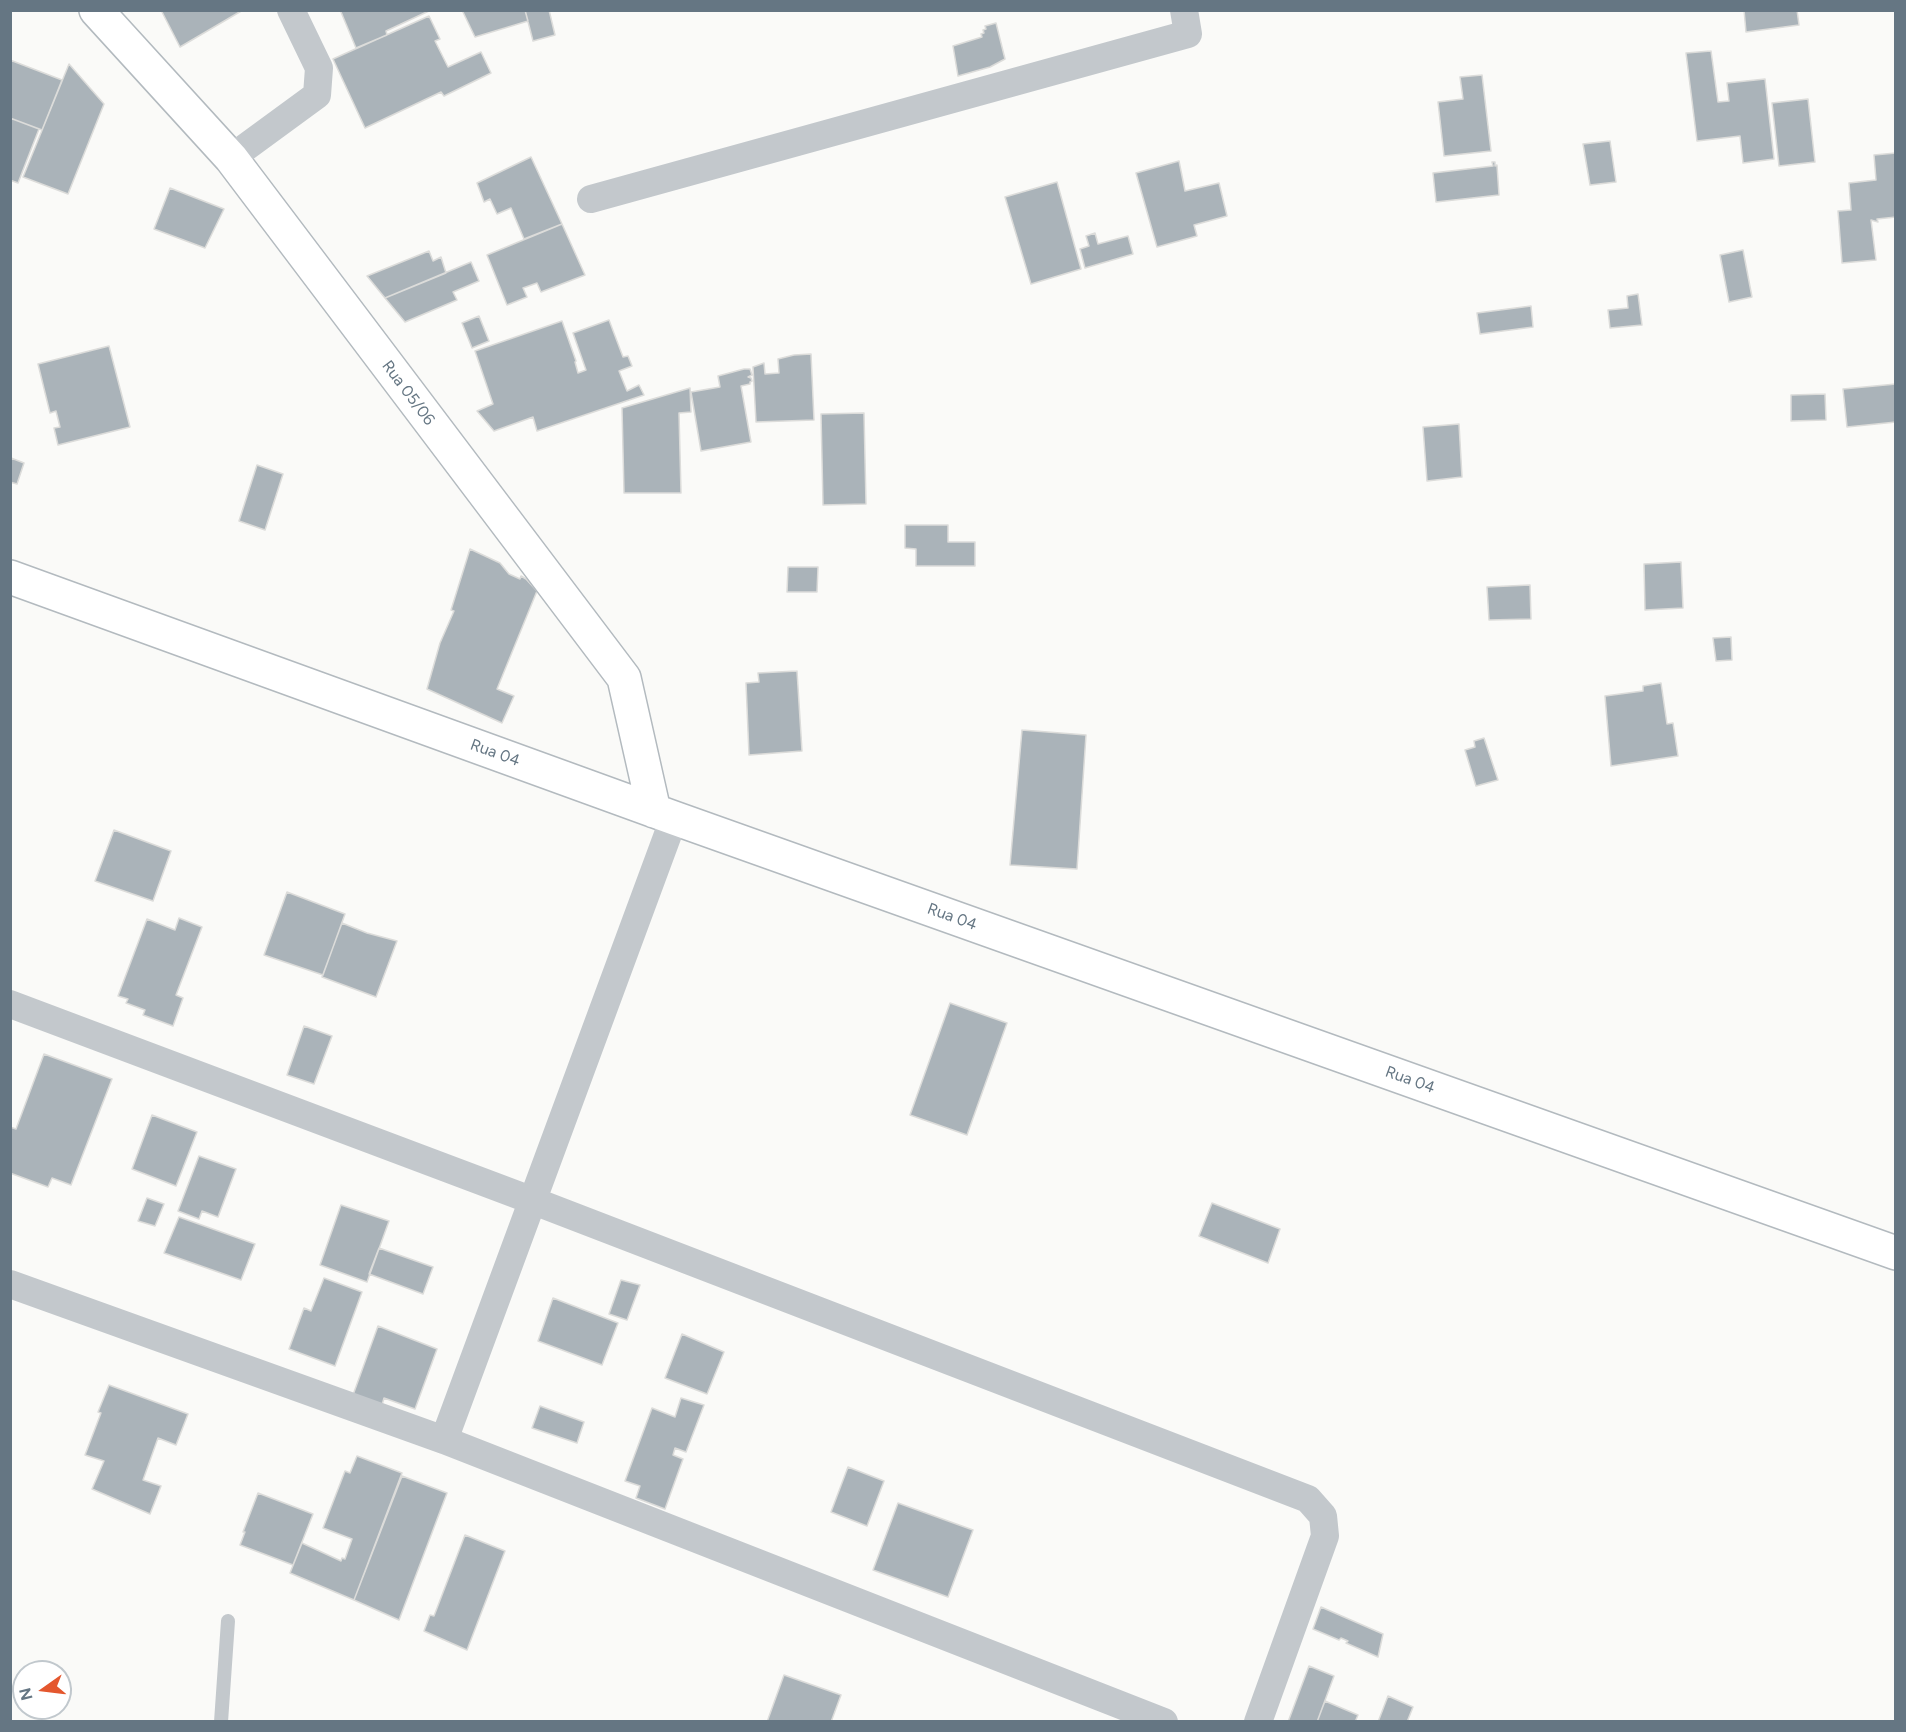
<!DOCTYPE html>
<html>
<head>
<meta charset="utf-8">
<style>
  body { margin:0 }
  #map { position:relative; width:1906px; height:1732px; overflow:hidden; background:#fafaf8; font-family:Figtree,sans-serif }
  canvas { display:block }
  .frame { position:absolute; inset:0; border:12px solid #657683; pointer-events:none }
  .north { position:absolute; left:12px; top:1660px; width:60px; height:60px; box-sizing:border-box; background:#fff; border:2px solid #c1c8cd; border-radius:50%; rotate:256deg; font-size:16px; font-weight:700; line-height:24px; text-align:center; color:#657683 }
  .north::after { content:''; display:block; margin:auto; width:21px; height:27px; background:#e4572e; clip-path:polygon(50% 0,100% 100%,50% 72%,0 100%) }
</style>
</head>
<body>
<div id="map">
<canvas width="1906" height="1732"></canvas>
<div class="frame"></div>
<div class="north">N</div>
</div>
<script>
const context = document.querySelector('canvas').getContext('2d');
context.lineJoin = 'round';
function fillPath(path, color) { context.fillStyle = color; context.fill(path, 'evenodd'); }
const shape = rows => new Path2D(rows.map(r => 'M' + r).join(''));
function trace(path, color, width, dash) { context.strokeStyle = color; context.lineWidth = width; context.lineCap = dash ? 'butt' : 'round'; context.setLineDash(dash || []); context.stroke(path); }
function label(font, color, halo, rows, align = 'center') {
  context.font = font + ' Figtree,sans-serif'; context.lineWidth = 6; context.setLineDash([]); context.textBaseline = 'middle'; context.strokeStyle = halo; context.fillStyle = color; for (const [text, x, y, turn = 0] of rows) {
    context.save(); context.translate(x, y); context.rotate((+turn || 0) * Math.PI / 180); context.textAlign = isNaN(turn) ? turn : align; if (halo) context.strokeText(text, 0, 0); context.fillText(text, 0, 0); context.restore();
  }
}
const building = shape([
  [161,10,243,10,180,47,161,10],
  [344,10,431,10,386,31,387,35,356,48,341,12,344,10],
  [462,10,525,10,528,21,475,37,462,10],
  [525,10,549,10,555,35,533,41,525,10],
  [1744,10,1797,10,1799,25,1746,32,1744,10],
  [429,16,440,39,435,41,448,67,481,52,491,73,444,96,441,92,365,128,333,59,429,16],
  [996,23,1005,59,990,67,958,76,953,46,982,37,981,34,984,33,983,30,986,29,985,26,996,23],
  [1711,51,1718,102,1729,101,1727,83,1765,79,1774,159,1743,163,1740,136,1697,141,1686,53,1711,51],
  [10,60,62,80,42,130,10,118,10,60],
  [69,64,104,104,68,194,23,177,69,64],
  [1482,75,1491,151,1444,156,1438,102,1463,99,1460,77,1482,75],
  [1808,99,1815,162,1779,166,1772,103,1808,99],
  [10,118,39,129,18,183,10,180,10,118],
  [1610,141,1616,182,1590,185,1583,144,1610,141],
  [1896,153,1896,217,1877,219,1878,222,1871,220,1876,260,1842,263,1838,211,1851,210,1849,183,1876,180,1874,155,1896,153],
  [531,157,562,224,524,239,511,208,497,214,490,199,484,202,477,183,531,157],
  [1179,161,1185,191,1219,183,1227,216,1194,225,1197,236,1157,247,1136,173,1179,161],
  [1492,162,1495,162,1495,166,1497,165,1499,195,1436,202,1433,173,1493,166,1492,162],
  [1057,182,1081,269,1031,284,1005,197,1057,182],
  [170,188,224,209,205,248,154,229,170,188],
  [562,224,585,275,541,292,537,283,523,288,527,297,507,305,487,255,562,224],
  [1095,233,1098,244,1128,236,1133,254,1085,268,1080,249,1089,246,1086,236,1095,233],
  [1743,250,1752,297,1729,302,1720,255,1743,250],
  [429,251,433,261,441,257,446,273,385,298,367,276,429,251],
  [471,262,479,281,453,292,457,300,405,322,385,298,471,262],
  [1638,294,1642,325,1610,328,1608,310,1628,308,1627,296,1638,294],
  [1531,306,1533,327,1480,334,1477,313,1531,306],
  [479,316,489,341,472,348,462,323,479,316],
  [609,320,623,357,628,356,632,366,619,371,627,391,639,385,644,395,537,431,533,417,494,431,477,411,493,404,475,351,562,321,576,361,575,362,578,373,586,370,573,333,609,320],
  [109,346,130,427,58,445,54,428,60,427,56,411,50,413,38,364,109,346],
  [811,354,814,420,756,422,753,367,764,363,765,374,779,373,778,359,794,355,811,354],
  [744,369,750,369,752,375,748,377,751,378,752,381,750,382,750,384,741,386,751,442,701,451,691,392,720,387,718,376,744,369],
  [1896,384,1896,422,1847,427,1843,389,1896,384],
  [690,388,691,412,679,413,681,493,624,493,622,408,690,388],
  [1825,394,1826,420,1791,421,1791,395,1825,394],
  [864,413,866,504,823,505,821,414,864,413],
  [1459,424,1462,477,1427,481,1423,427,1459,424],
  [11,458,24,463,17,484,10,482,11,458],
  [257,465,283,474,265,530,239,521,257,465],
  [905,525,948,525,948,542,975,542,975,566,916,566,916,549,905,548,905,525],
  [470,549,500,563,509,574,520,579,521,576,526,579,537,591,497,689,514,696,502,723,427,689,440,643,454,611,451,610,470,549],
  [1681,562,1683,608,1645,610,1644,564,1681,562],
  [788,567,818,567,817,592,787,592,788,567],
  [1530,585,1531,619,1489,620,1487,587,1530,585],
  [1731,637,1732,660,1716,661,1713,638,1731,637],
  [797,671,802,751,749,755,746,683,759,682,758,673,797,671],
  [1661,683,1667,724,1673,723,1678,756,1611,766,1605,696,1643,691,1643,686,1661,683],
  [1022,730,1086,735,1077,869,1010,865,1022,730],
  [1484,738,1498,780,1476,786,1465,750,1475,747,1474,741,1484,738],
  [114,830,171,851,153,901,95,881,114,830],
  [287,892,345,914,323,975,264,955,287,892],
  [179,918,202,927,176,995,183,998,173,1026,143,1015,145,1010,126,1003,128,999,118,996,147,919,175,930,179,918],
  [342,923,367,933,397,941,376,997,322,977,342,923],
  [950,1003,1007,1023,967,1135,910,1115,950,1003],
  [304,1026,332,1036,314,1084,287,1075,304,1026],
  [44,1054,112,1079,71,1185,52,1178,48,1187,10,1173,10,1127,16,1129,44,1054],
  [152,1115,197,1132,176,1186,132,1169,152,1115],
  [199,1156,236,1169,218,1217,202,1211,199,1219,178,1211,199,1156],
  [147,1198,164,1204,155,1226,138,1221,147,1198],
  [1212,1203,1280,1229,1268,1263,1199,1236,1212,1203],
  [341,1205,389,1221,367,1282,320,1265,341,1205],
  [179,1217,255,1244,241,1280,164,1253,179,1217],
  [379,1248,433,1267,423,1294,369,1274,379,1248],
  [324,1278,362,1292,335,1366,289,1349,304,1308,311,1311,324,1278],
  [621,1280,640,1285,627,1320,609,1314,621,1280],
  [553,1298,618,1323,602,1365,538,1341,553,1298],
  [378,1326,437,1349,415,1409,384,1398,382,1405,353,1395,378,1326],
  [682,1334,724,1352,707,1394,665,1378,682,1334],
  [109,1385,188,1414,176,1445,158,1438,143,1480,161,1486,150,1514,92,1489,104,1461,85,1455,101,1413,98,1412,109,1385],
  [681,1398,704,1405,686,1452,675,1448,673,1455,683,1459,665,1509,636,1498,640,1486,625,1481,652,1408,675,1417,681,1398],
  [540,1406,584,1422,577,1443,532,1428,540,1406],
  [357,1456,402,1473,354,1600,290,1573,302,1543,341,1561,342,1558,345,1559,352,1539,323,1528,345,1471,350,1473,357,1456],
  [848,1467,884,1481,867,1526,831,1512,848,1467],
  [402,1476,447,1493,399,1620,354,1600,402,1476],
  [258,1493,313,1514,293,1565,240,1545,245,1532,243,1532,258,1493],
  [898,1503,973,1530,948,1597,873,1570,898,1503],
  [465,1535,505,1551,467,1650,424,1631,430,1615,434,1616,465,1535],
  [1321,1607,1383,1634,1378,1657,1346,1643,1348,1641,1341,1638,1339,1640,1313,1629,1321,1607],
  [1309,1666,1334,1676,1317,1722,1288,1722,1309,1666],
  [784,1675,841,1695,831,1722,767,1722,784,1675],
  [1388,1696,1413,1707,1407,1722,1378,1722,1388,1696],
  [1325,1701,1358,1715,1355,1722,1317,1722,1325,1701]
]);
const lane = shape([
  [221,1722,228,1621]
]);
const street = shape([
  [231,158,317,95,319,68,291,10],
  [591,199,1188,34,1184,10],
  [10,1004,531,1200,1308,1499,1323,1516,1325,1536,1258,1722],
  [10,1284,444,1440,1164,1722],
  [444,1440,674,818]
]);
const secondary = shape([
  [96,10,231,158,624,678,654,811],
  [10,577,674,818,1896,1253]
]);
const streetNames = [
  ["Rua 05/06",408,393,53],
  ["Rua 04",495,753,20],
  ["Rua 04",952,917,20],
  ["Rua 04",1410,1080,20]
];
fillPath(building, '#aab3b9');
trace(building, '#dcdcda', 1.5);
trace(secondary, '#b3babf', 36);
trace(lane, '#c3c8cc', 14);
trace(street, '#c3c8cc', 28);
trace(secondary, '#fff', 33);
label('16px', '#657683', '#fff', streetNames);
</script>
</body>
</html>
